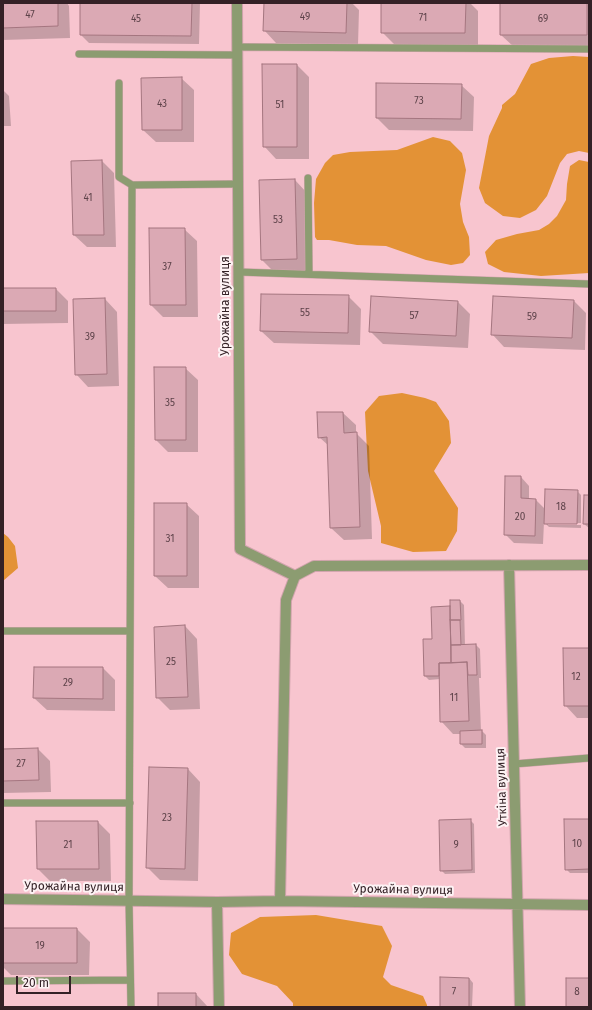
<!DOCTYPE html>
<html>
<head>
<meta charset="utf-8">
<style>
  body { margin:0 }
  #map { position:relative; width:592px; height:1010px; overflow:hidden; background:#f8c5cf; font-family:"Fira Sans",sans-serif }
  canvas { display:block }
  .frame { position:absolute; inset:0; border:4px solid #342126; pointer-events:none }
  .scale { position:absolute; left:16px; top:976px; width:55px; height:18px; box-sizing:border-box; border:2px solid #342126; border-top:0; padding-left:5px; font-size:12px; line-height:14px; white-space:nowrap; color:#342126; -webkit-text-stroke:3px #fdf2f4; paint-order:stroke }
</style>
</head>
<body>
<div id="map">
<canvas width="592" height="1010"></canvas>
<div class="frame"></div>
<div class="scale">20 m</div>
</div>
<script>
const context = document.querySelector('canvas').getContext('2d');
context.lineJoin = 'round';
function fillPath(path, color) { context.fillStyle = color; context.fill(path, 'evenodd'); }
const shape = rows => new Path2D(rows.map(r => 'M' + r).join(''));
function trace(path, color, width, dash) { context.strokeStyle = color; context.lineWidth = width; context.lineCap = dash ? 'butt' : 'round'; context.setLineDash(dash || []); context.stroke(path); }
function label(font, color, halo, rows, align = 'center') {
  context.font = font + ' "Fira Sans",sans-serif'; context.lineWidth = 4; context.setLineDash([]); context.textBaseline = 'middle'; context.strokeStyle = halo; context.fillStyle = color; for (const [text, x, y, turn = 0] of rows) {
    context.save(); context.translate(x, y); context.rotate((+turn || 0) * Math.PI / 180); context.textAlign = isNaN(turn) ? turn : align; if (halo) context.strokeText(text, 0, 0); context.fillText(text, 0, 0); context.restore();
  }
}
const forest = shape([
  [573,56,589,57,589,153,579,151,567,154,560,163,547,196,536,210,520,218,503,216,485,203,479,188,489,136,502,108,502,105,515,94,531,64,549,58],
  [433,137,450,141,462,153,466,170,460,204,463,222,469,237,470,255,463,263,451,265,426,260,386,246,357,245,329,240,317,240,315,237,314,203,316,179,325,163,333,155,350,152,397,150],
  [579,160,589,162,589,273,541,276,504,272,488,264,485,252,496,240,517,234,539,230,549,224,557,216,566,200,567,184,570,166],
  [402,393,425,398,436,402,449,421,451,443,434,471,458,508,457,531,446,551,413,552,381,543,381,526,368,471,365,412,379,396],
  [3,533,8,537,15,546,18,568,3,581],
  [316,915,382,926,392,946,383,977,391,985,423,996,427,1005,427,1007,293,1007,293,1003,277,986,242,974,229,955,231,933,260,917]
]);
const shadow = shape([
  [3,3,67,3,69,6,70,38,3,40],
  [81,3,200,3,199,44,89,43,81,35],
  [265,3,352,3,359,10,358,45,276,43,264,30],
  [382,3,470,3,478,11,478,45,395,45,382,32],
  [501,3,589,3,589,47,514,47,501,35],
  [296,64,309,77,309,159,276,159,264,146],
  [181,78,194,90,194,142,156,142,143,130],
  [461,85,474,97,473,131,389,130,377,118],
  [3,90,9,96,11,126,3,126],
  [102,161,114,173,116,247,87,247,74,235,72,162],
  [295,180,307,193,309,271,274,272,262,260],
  [184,229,197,241,198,317,163,317,151,305],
  [3,289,56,289,68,301,68,323,3,324],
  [348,296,361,309,360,345,274,343,261,331],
  [105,299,117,312,119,386,88,387,76,374],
  [574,301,586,313,585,350,504,347,492,334],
  [458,302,470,314,468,348,383,344,370,331],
  [185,368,198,380,198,452,168,452,156,440],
  [318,413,343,413,356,425,356,433,369,446,372,539,344,540,331,528,329,446,319,437],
  [521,477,529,486,529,500,536,500,546,510,577,491,581,495,581,523,548,523,548,525,581,525,581,528,549,527,544,522,543,544,514,543,505,534],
  [589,496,589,528,584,524],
  [186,504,199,516,199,588,168,588,155,576],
  [460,601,464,605,465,646,476,645,480,649,481,678,479,678,481,731,482,731,486,735,486,748,465,748,461,744,461,734,453,734,441,721,440,679,429,680,425,676,433,639,451,607],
  [185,626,197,639,200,709,170,710,157,697],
  [589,649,589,718,577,718,565,705],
  [103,668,115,680,115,711,47,710,34,698],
  [38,749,50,761,51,792,3,793,3,750],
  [188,769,200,782,198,881,160,880,147,867],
  [470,820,474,824,475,873,445,874,441,870],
  [589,820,589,873,570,873,566,869],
  [37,822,98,822,110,834,111,881,50,881,38,869],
  [3,929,77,929,90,942,89,975,11,975,3,967],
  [469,978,473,983,472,1007,441,1007],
  [196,994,208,1007,159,1007]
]);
const building = shape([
  [3,3,58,3,58,26,3,28,3,3],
  [80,3,192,3,191,36,80,35,80,3],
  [264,3,347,3,346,33,263,31,264,3],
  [381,3,466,3,465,33,381,33,381,3],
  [500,3,587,3,587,35,500,35,500,3],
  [262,64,297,64,297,147,263,147,262,64],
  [182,77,182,130,142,130,141,78,182,77],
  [376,83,462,84,461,119,376,118,376,83],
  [102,160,104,235,73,235,71,161,102,160],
  [295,179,297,259,261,260,259,180,295,179],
  [149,228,185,228,186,305,150,305,149,228],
  [3,288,56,288,56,311,3,311,3,288],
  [261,294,349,295,348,333,260,331,261,294],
  [371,296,458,301,456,336,369,332,371,296],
  [493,296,574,300,572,338,491,335,493,296],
  [105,298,107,374,75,375,73,299,105,298],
  [154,367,186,367,186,440,155,440,154,367],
  [317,412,343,412,344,433,357,432,360,527,330,528,327,437,318,438,317,412],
  [505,476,521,476,521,498,536,499,535,536,504,535,505,476],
  [545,489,578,490,577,524,544,524,545,489],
  [584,495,589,495,589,524,583,524,584,495],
  [154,503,187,503,187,576,154,576,154,503],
  [450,600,460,600,461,620,450,620,450,600],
  [450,606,451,663,439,663,439,676,424,676,423,639,432,639,431,607,450,606],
  [450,620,460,620,461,645,451,645,450,620],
  [185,625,188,697,156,698,154,627,185,625],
  [476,644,477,675,468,675,467,662,451,663,451,645,476,644],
  [563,648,589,648,589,706,564,706,563,648],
  [467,662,469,721,440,722,439,663,467,662],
  [34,667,103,667,103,699,33,698,34,667],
  [482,730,482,744,460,744,460,731,482,730],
  [38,748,39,780,3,781,3,749,38,748],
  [149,767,188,768,185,869,146,868,149,767],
  [471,819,472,870,440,871,439,820,471,819],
  [564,819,589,819,589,869,565,870,564,819],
  [36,821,98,821,99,869,37,869,36,821],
  [3,928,77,928,77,963,3,963,3,928],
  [440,977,469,978,469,1007,440,1007,440,977],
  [566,978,589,978,589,1007,566,1007,566,978],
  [158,993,196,993,196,1007,158,1007,158,993]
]);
const lane = shape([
  [237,47,589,49],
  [79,54,237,55],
  [119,83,119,177,132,185],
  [308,178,309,274],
  [239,272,589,284],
  [3,631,130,631],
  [514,764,589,758],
  [3,803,130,803],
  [3,981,130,980],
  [131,1007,129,901,132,185,238,184]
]);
const street = shape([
  [237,3,240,549,295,576],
  [509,565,520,1007],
  [3,899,217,902,280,901,589,905],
  [280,901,286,600,295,576,314,566,589,565],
  [217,902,219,1007]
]);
const numberNames = [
  ["47",30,15],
  ["49",305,17],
  ["71",423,18],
  ["45",136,19],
  ["69",543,19],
  ["73",419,101],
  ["43",162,104],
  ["51",280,105],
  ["41",88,198],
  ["53",278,220],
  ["37",167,267],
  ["55",305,313],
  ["57",414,316],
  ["59",532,317],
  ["39",90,337],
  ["35",170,403],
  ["18",561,507],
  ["20",520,517],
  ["31",170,539],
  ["25",171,662],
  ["12",576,677],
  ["29",68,683],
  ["11",454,698],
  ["27",21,764],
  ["23",167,818],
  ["10",577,844],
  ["21",68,845],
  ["9",456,845],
  ["19",40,946],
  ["7",454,992],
  ["8",577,992]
];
const streetNames = [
  ["Урожайна вулиця",226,306,-90],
  ["Уткiна вулиця",502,787,-92],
  ["Урожайна вулиця",74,887,1],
  ["Урожайна вулиця",403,890,1]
];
fillPath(forest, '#e39236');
fillPath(shadow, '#0003');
fillPath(building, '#dba9b4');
trace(building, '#a4757f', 1);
trace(lane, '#d1a4ad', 8);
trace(street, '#d1a4ad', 12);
trace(lane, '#8c9c71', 7);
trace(street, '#8c9c71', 10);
label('10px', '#5e434a', null, numberNames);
label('12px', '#342126', '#fdf2f4', streetNames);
</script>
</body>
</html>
